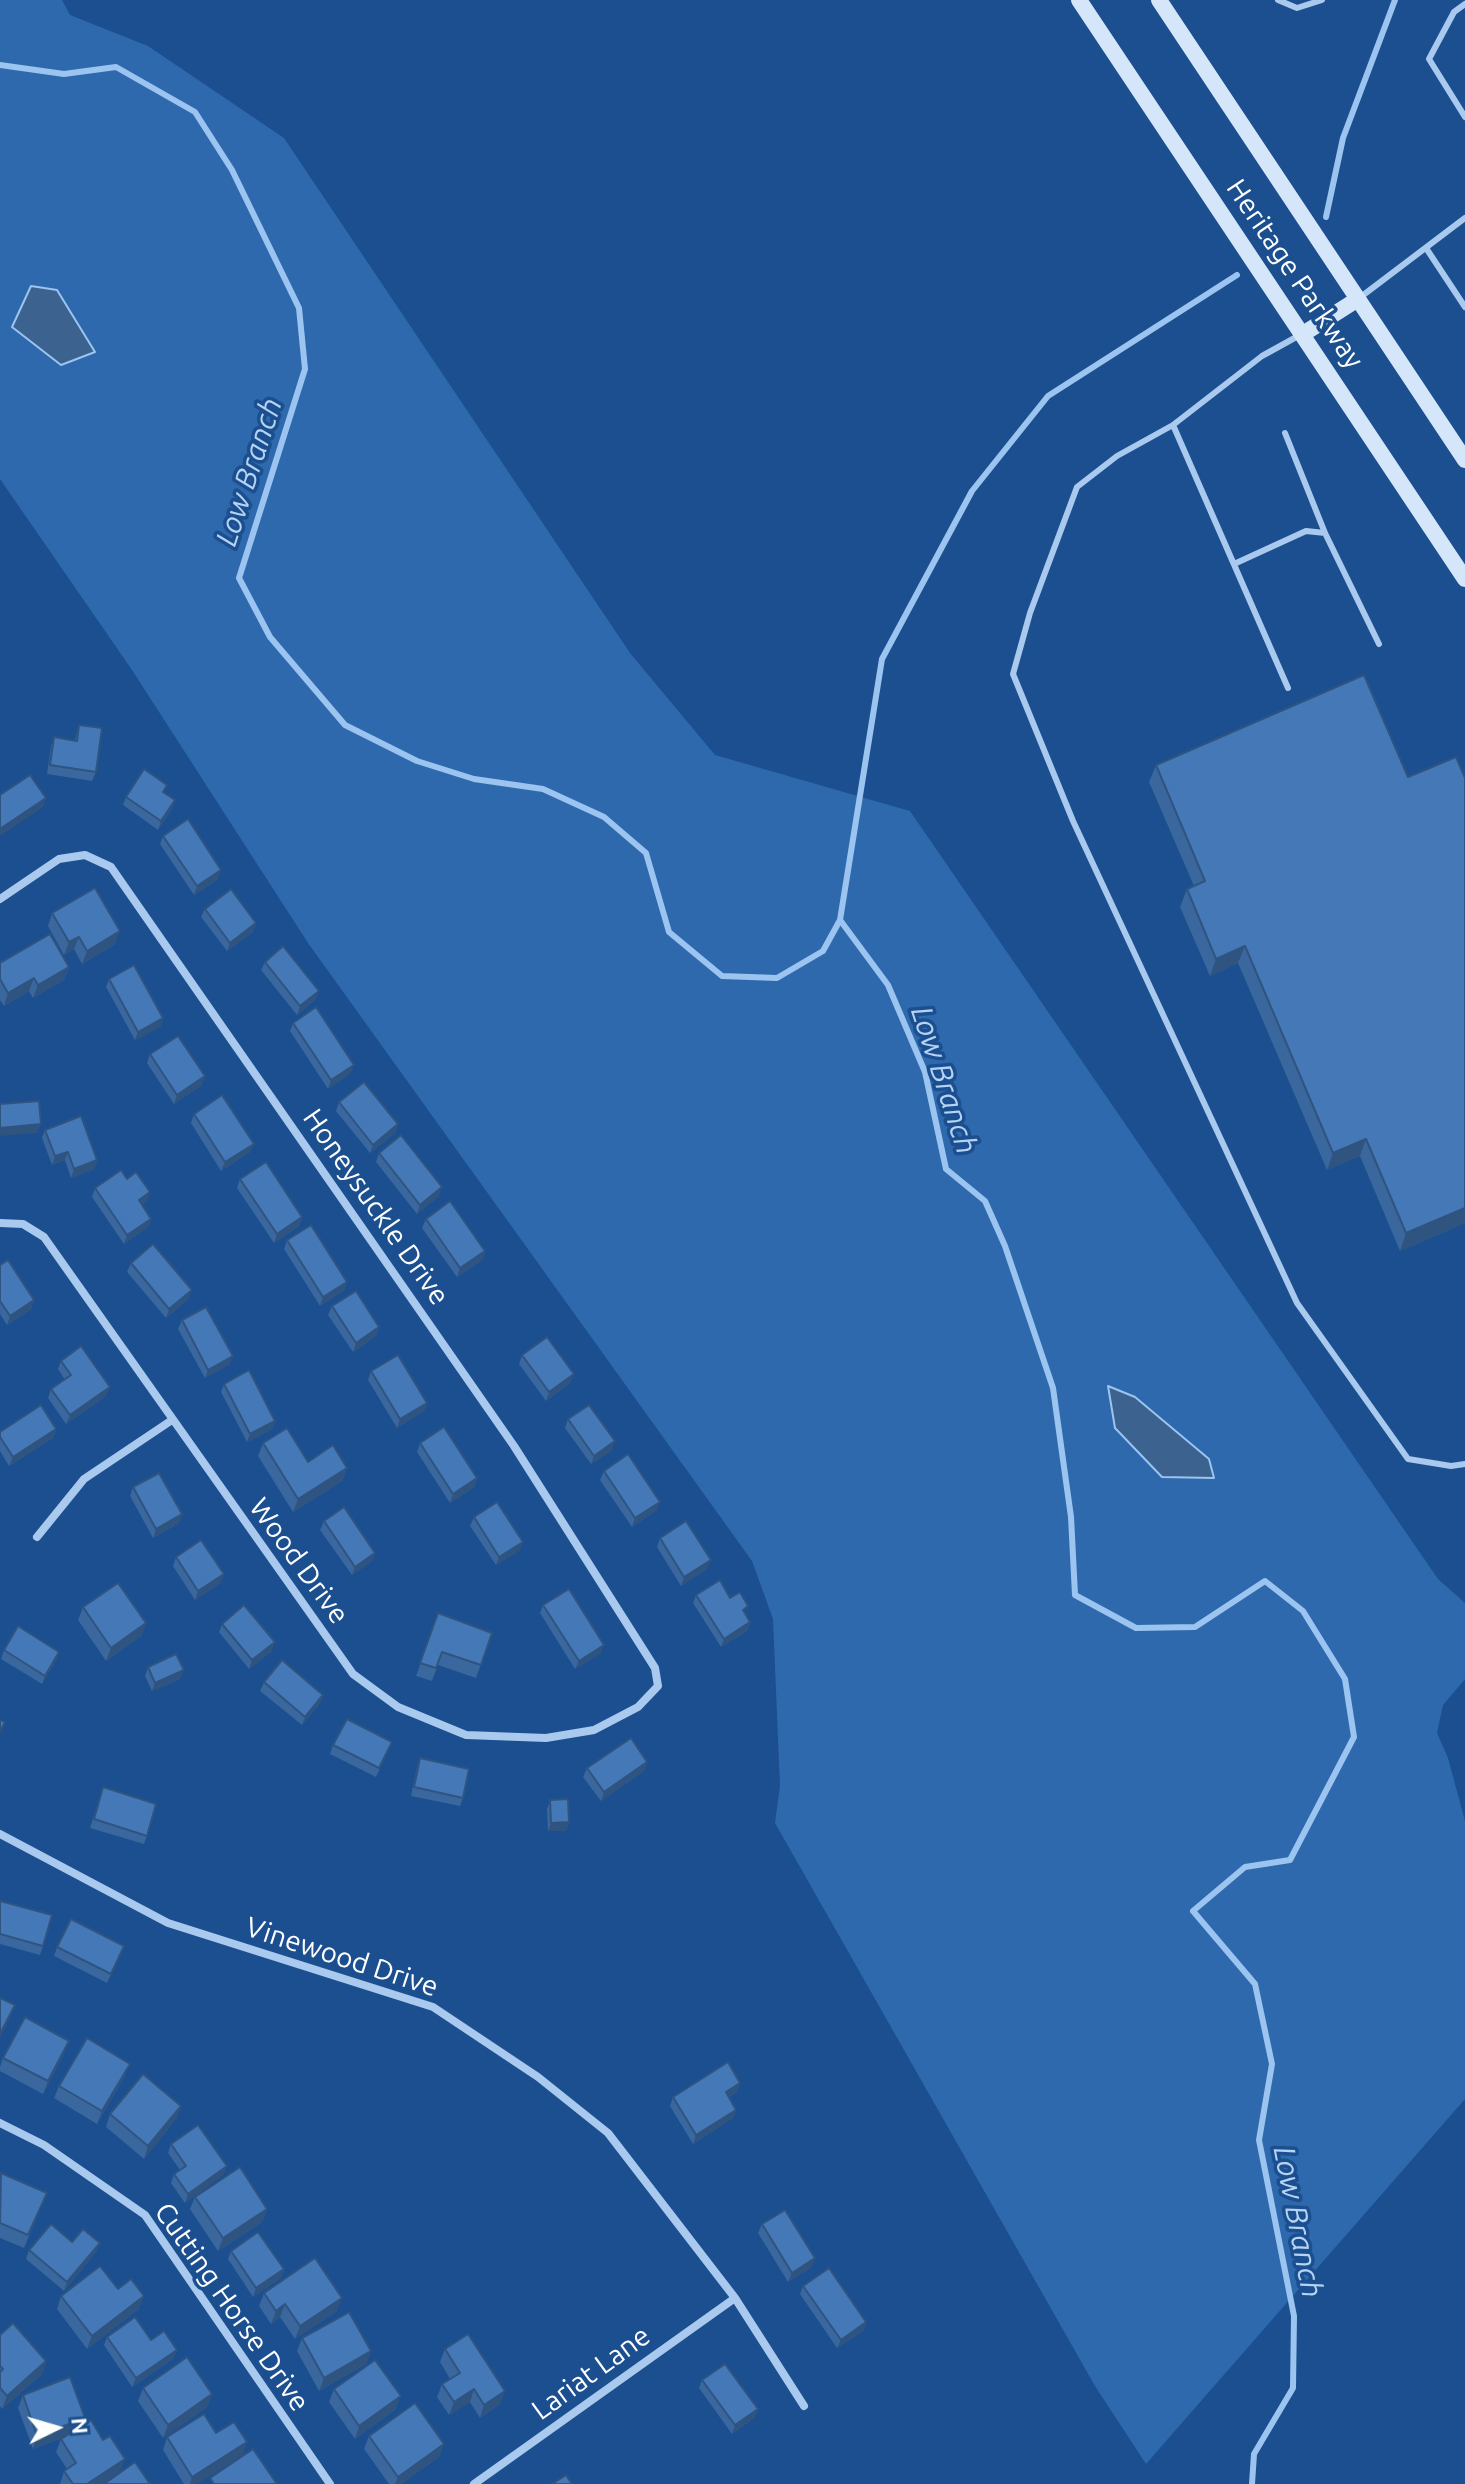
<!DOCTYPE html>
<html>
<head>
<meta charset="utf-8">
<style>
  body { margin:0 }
  #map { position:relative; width:1465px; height:2484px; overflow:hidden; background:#1b4f8f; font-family:Ubuntu,sans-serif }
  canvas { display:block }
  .north { position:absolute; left:16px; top:2388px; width:80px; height:80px; -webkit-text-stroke:6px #1b4f8f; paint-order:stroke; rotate:85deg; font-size:22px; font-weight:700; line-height:32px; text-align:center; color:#fff }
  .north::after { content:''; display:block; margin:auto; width:28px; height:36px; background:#fff; clip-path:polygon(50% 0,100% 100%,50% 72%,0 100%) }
</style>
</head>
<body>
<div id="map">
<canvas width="1465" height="2484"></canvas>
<div class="north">N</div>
</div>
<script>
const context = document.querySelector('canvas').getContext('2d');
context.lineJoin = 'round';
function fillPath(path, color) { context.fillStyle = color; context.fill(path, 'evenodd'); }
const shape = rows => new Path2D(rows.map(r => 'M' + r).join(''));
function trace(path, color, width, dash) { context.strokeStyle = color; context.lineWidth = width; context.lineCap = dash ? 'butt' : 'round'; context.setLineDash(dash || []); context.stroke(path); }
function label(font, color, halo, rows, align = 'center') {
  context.font = font + ' Ubuntu,sans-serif'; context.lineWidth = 7; context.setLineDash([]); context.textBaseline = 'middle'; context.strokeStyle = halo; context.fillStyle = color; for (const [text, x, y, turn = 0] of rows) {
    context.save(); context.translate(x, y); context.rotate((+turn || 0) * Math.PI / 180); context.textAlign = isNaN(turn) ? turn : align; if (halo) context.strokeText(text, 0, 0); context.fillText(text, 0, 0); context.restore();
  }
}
const green = shape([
  [0,0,62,0,70,15,148,46,284,138,630,653,715,755,910,811,1438,1579,1465,1603,1465,1679,1443,1705,1437,1733,1448,1758,1465,1821,1465,2099,1146,2464,1095,2386,775,1823,780,1786,773,1619,752,1561,308,943,132,670,0,479]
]);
const water = shape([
  [31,286,57,290,95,352,61,365,12,327,31,286],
  [1108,1386,1135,1397,1209,1459,1214,1478,1162,1477,1115,1428,1108,1386]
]);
const stream = shape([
  [0,65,64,74,116,67,195,112,232,170,299,308,305,369,239,578,270,637,345,725,417,761,474,779,543,789,604,817,646,853,669,932,722,976,777,978,823,951,840,920,888,985,925,1072,946,1169,985,1201,1005,1246,1053,1388,1071,1517,1075,1595,1136,1628,1195,1627,1265,1581,1303,1611,1345,1679,1354,1737,1290,1860,1245,1867,1193,1911,1255,1984,1272,2064,1259,2140,1294,2316,1293,2388,1254,2454,1252,2484],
  [1326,217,1343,138,1395,0],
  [840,920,882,659,972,491,1048,396,1237,275]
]);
const lane = shape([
  [1278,0,1297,8,1322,0],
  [1465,4,1454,12,1429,59,1465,117],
  [1426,248,1465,307],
  [1358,299,1465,218],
  [1300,335,1262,356,1173,425,1117,456,1077,487,1030,613,1013,674,1073,821,1297,1303,1408,1459,1451,1466,1465,1464],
  [1173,425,1288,688],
  [1285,433,1325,533],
  [1234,564,1306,531,1325,533,1379,644]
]);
const street = shape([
  [0,899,59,859,85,855,111,867,514,1446,655,1668,658,1686,638,1707,594,1730,546,1738,466,1735,398,1707,353,1674,44,1237,23,1224,0,1223],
  [37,1537,84,1479,172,1420],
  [0,1834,168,1923,433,2007,538,2077,608,2133,735,2298,804,2406],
  [0,2123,44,2145,145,2215,330,2484],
  [474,2484,735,2298]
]);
const secondary = shape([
  [1079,0,1465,579],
  [1159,0,1465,460],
  [1303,334,1358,299]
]);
const wall = shape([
  [79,725,96,772,92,781,47,774,51,746,54,737,75,740],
  [1156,765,1408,777,1465,778,1465,1223,1400,1251,1360,1156,1327,1170,1238,963,1210,976,1180,907,1187,889,1194,886,1149,782],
  [126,797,175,800,172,809,158,830,123,805],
  [163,836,218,879,194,895,160,844],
  [205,909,256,923,253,932,227,951,201,917],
  [52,913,115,944,82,964,74,949,64,955,48,926],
  [265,962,316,999,297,1015,261,970],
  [0,963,69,967,64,980,33,998,29,991,4,1006,0,1000],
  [109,979,163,1018,160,1027,135,1040,106,987],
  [293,1023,351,1073,328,1089,290,1031],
  [150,1054,202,1085,174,1104,147,1063],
  [339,1102,398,1124,395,1133,370,1153,336,1111],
  [194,1114,250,1152,221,1171,191,1123],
  [45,1130,97,1160,94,1169,71,1178,65,1160,52,1165,42,1138],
  [379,1153,439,1196,417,1214,376,1162],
  [127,1179,147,1201,142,1205,151,1219,148,1227,124,1244,92,1197,95,1188],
  [240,1179,302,1217,299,1226,274,1243,237,1188],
  [426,1219,485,1251,482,1260,457,1277,422,1228],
  [287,1240,347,1282,344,1290,320,1306,284,1249],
  [131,1263,188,1299,166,1318,127,1272],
  [0,1265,34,1300,31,1309,7,1325,0,1314],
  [332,1306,379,1327,376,1336,353,1352,328,1315],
  [182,1320,230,1364,205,1378,178,1329],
  [522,1355,570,1383,546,1401,519,1364],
  [61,1361,106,1396,66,1424,48,1398,51,1389,65,1380,58,1369],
  [371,1371,427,1403,424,1411,397,1428,368,1380],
  [224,1384,275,1421,272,1429,247,1442,221,1392],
  [568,1419,612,1450,591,1464,565,1428],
  [56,1429,53,1438,9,1466,0,1451,0,1432],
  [263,1443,308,1462,347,1468,342,1481,293,1512,258,1456],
  [420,1443,477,1478,474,1487,450,1503,417,1452],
  [604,1471,657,1510,632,1527,600,1480],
  [133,1487,182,1514,179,1523,153,1538,130,1496],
  [474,1517,520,1550,496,1565,470,1526],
  [324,1521,375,1553,372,1561,352,1575,320,1530],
  [660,1538,707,1569,681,1586,657,1547],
  [176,1557,224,1574,220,1583,195,1600,173,1566],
  [696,1595,730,1598,746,1614,750,1622,747,1631,721,1647,693,1603],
  [543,1605,601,1653,575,1669,540,1613],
  [83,1607,146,1623,141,1636,106,1661,78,1620],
  [438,1613,492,1633,476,1678,438,1665,432,1681,416,1676],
  [222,1624,272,1651,249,1669,219,1632],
  [4,1650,59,1652,56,1660,42,1684,1,1659],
  [148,1667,180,1679,152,1691,145,1676],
  [264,1682,323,1695,320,1703,302,1725,260,1691],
  [392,1742,376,1777,330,1754,333,1745],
  [420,1758,463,1798,460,1806,411,1796,417,1767],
  [647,1762,644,1771,601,1801,583,1777,587,1768],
  [103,1787,147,1836,144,1844,90,1828],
  [550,1800,569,1822,566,1831,548,1831,547,1809],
  [0,1901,43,1946,40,1955,0,1944],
  [57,1947,121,1954,107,1983,54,1956],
  [64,2054,43,2094,0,2071,0,2067,3,2058],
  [125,2076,97,2124,54,2098,59,2086],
  [740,2083,737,2092,729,2097,736,2110,733,2118,693,2144,670,2106,673,2097],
  [181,2106,176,2119,144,2159,106,2127,110,2114],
  [171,2144,224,2174,185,2203,171,2183,174,2174,180,2170,168,2153],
  [0,2175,47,2193,24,2248,0,2238],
  [195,2197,267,2209,262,2222,218,2251,190,2209],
  [762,2224,812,2267,788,2282,758,2233],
  [72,2242,100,2243,96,2252,64,2291,26,2259,29,2250],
  [231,2251,284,2269,281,2278,253,2297,228,2259],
  [803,2286,866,2322,863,2331,837,2348,800,2294],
  [118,2289,139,2309,87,2349,57,2309,61,2296],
  [264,2293,337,2311,295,2339,280,2317,271,2324,259,2306],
  [0,2335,46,2361,42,2374,2,2409,0,2406],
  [107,2337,151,2340,173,2359,132,2387,104,2345],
  [302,2338,371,2351,366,2364,319,2391,297,2351],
  [445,2349,505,2391,500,2404,480,2418,470,2402,449,2415,437,2397,442,2384,450,2379,440,2362],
  [702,2380,758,2409,754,2418,732,2434,699,2388],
  [143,2388,212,2394,207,2407,163,2438,138,2401],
  [334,2389,396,2409,355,2439,329,2402],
  [23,2395,82,2426,102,2484,60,2484,64,2471,67,2469,56,2452,61,2439,65,2437,33,2449,18,2408],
  [369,2436,444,2444,439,2457,401,2484,389,2484,364,2449],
  [167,2437,197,2484,184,2484,163,2450]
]);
const shadedWall = shape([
  [46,798,43,807,0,836,0,829],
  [175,800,172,809,158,830,161,821],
  [221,870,218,879,194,895,197,886],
  [256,923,253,932,227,951,230,943],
  [120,931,115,944,82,964,87,951],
  [79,937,74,949,64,955,69,942],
  [1245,946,1238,963,1210,976,1216,959],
  [69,967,64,980,33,998,38,985],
  [34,978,29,991,4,1006,8,993],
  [319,991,316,999,297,1015,300,1006],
  [163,1018,160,1027,135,1040,138,1032],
  [354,1065,351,1073,328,1089,331,1080],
  [205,1076,202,1085,174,1104,177,1095],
  [41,1124,37,1133,0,1136,0,1128],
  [398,1124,395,1133,370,1153,373,1145],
  [1366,1139,1360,1156,1327,1170,1333,1153],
  [254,1144,250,1152,221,1171,225,1162],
  [68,1152,65,1160,52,1165,55,1156],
  [97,1160,94,1169,71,1178,74,1169],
  [442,1187,439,1196,417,1214,420,1205],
  [150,1192,147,1201,136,1209,139,1200],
  [1465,1208,1465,1223,1400,1251,1406,1233],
  [302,1217,299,1226,274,1243,277,1234],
  [151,1219,148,1227,124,1244,127,1235],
  [485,1251,482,1260,457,1277,460,1268],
  [347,1282,344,1290,320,1306,323,1297],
  [192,1290,188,1299,166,1318,169,1309],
  [34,1300,31,1309,7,1325,10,1316],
  [379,1327,376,1336,353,1352,356,1343],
  [233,1356,230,1364,205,1378,208,1370],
  [574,1374,570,1383,546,1401,549,1392],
  [110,1387,106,1396,66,1424,70,1415],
  [427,1403,424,1411,397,1428,400,1419],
  [275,1421,272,1429,247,1442,250,1434],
  [56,1429,53,1438,9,1466,13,1457],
  [615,1441,612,1450,591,1464,594,1456],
  [347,1468,342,1481,293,1512,298,1499],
  [477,1478,474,1487,450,1503,453,1494],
  [660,1502,657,1510,632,1527,635,1518],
  [182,1514,179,1523,153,1538,156,1529],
  [523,1542,520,1550,496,1565,499,1557],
  [375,1553,372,1561,352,1575,355,1567],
  [711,1560,707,1569,681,1586,684,1577],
  [224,1574,220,1583,195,1600,198,1591],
  [750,1622,747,1631,721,1647,724,1639],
  [146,1623,141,1636,106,1661,111,1648],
  [275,1642,272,1651,249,1669,252,1660],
  [604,1645,601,1653,575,1669,579,1661],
  [59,1652,56,1660,42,1684,45,1676],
  [184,1670,180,1679,152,1691,155,1683],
  [323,1695,320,1703,302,1725,305,1717],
  [647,1762,644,1771,601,1801,604,1792],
  [569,1822,566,1831,548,1831,551,1823],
  [15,2005,10,2018,0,2038,0,2034],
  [69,2041,64,2054,43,2094,48,2081],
  [130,2064,125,2076,97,2124,102,2111],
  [740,2083,737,2092,722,2101,726,2092],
  [181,2106,176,2119,144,2159,148,2146],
  [736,2110,733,2118,693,2144,696,2135],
  [227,2166,224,2174,185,2203,188,2194],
  [267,2209,262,2222,218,2251,223,2238],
  [100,2243,96,2252,64,2291,67,2282],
  [815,2258,812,2267,788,2282,792,2273],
  [284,2269,281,2278,253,2297,256,2288],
  [144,2296,139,2309,87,2349,92,2336],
  [342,2298,337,2311,295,2339,300,2326],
  [285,2304,280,2317,271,2324,276,2311],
  [866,2322,863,2331,837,2348,841,2340],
  [177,2350,173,2359,132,2387,136,2378],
  [371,2351,366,2364,319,2391,324,2378],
  [46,2361,42,2374,2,2409,7,2396],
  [474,2389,470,2402,449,2415,454,2402],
  [505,2391,500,2404,480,2418,484,2405],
  [212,2394,207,2407,163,2438,168,2425],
  [401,2396,396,2409,355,2439,359,2426],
  [758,2409,754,2418,732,2434,735,2425],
  [85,2418,80,2431,33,2449,37,2436],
  [247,2442,243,2455,197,2484,190,2484,192,2477],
  [444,2444,439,2457,401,2484,395,2484,398,2477],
  [125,2459,120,2472,102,2484,87,2484]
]);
const building = shape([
  [1364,675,1408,777,1456,757,1465,778,1465,1208,1406,1233,1366,1139,1333,1153,1245,946,1216,959,1187,889,1205,881,1156,765,1364,675],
  [79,725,102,728,96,772,50,765,54,737,77,741,79,725],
  [144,769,167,785,163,792,175,800,161,821,126,797,144,769],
  [30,775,46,798,0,829,0,795,30,775],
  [188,819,221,870,197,886,163,836,188,819],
  [95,888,120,931,87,951,79,937,69,942,52,913,95,888],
  [231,889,256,923,230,943,205,909,231,889],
  [50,934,69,967,38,985,34,978,8,993,0,979,0,963,50,934],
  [283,946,319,991,300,1006,265,962,283,946],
  [134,965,163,1018,138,1032,109,979,134,965],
  [316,1007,354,1065,331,1080,293,1023,316,1007],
  [178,1036,205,1076,177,1095,150,1054,178,1036],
  [364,1082,398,1124,373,1145,339,1102,364,1082],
  [222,1095,254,1144,225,1162,194,1114,222,1095],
  [39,1101,41,1124,0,1128,0,1104,39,1101],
  [81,1116,97,1160,74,1169,68,1152,55,1156,45,1130,81,1116],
  [401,1135,442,1187,420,1205,379,1153,401,1135],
  [266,1162,302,1217,277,1234,240,1179,266,1162],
  [121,1170,127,1179,136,1172,150,1192,139,1200,151,1219,127,1235,95,1188,121,1170],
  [450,1201,485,1251,460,1268,426,1219,450,1201],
  [311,1225,347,1282,323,1297,287,1240,311,1225],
  [153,1244,192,1290,169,1309,131,1263,153,1244],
  [8,1260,34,1300,10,1316,0,1301,0,1265,8,1260],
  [356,1291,379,1327,356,1343,332,1306,356,1291],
  [206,1307,233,1356,208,1370,182,1320,206,1307],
  [547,1337,574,1374,549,1392,522,1355,547,1337],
  [81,1346,110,1387,70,1415,51,1389,71,1375,61,1361,81,1346],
  [398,1355,427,1403,400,1419,371,1371,398,1355],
  [249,1370,275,1421,250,1434,224,1384,249,1370],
  [41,1405,56,1429,13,1457,0,1437,0,1432,41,1405],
  [589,1405,615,1441,594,1456,568,1419,589,1405],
  [444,1427,477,1478,453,1494,420,1443,444,1427],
  [287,1428,308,1462,333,1445,347,1468,298,1499,263,1443,287,1428],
  [628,1454,660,1502,635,1518,604,1471,628,1454],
  [159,1473,182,1514,156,1529,133,1487,159,1473],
  [497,1502,523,1542,499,1557,474,1517,497,1502],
  [344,1507,375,1553,355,1567,324,1521,344,1507],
  [686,1521,711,1560,684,1577,660,1538,686,1521],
  [201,1540,224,1574,198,1591,176,1557,201,1540],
  [720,1580,730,1598,740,1592,748,1606,743,1610,750,1622,724,1639,696,1595,720,1580],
  [118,1583,146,1623,111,1648,83,1607,118,1583],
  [569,1589,604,1645,579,1661,543,1605,569,1589],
  [244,1605,275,1642,252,1660,222,1624,244,1605],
  [438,1613,492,1633,481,1665,442,1652,436,1668,420,1663,438,1613],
  [18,1626,59,1652,45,1676,4,1650,18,1626],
  [176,1654,184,1670,155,1683,148,1667,176,1654],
  [282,1660,323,1695,305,1717,264,1682,282,1660],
  [347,1719,392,1742,379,1768,333,1745,347,1719],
  [0,1720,5,1722,0,1732,0,1720],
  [631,1738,647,1762,604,1792,587,1768,631,1738],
  [420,1758,469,1769,463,1798,414,1787,420,1758],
  [103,1787,156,1804,147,1836,94,1819,103,1787],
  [568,1799,569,1822,551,1823,550,1800,568,1799],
  [0,1901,52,1915,43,1946,0,1934,0,1901],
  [71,1919,124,1946,111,1974,57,1947,71,1919],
  [0,1998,15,2005,0,2034,0,1998],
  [25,2017,69,2041,48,2081,3,2058,25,2017],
  [87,2038,130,2064,102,2111,59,2086,87,2038],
  [728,2062,740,2083,726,2092,736,2110,696,2135,673,2097,728,2062],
  [143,2074,181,2106,148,2146,110,2114,143,2074],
  [198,2125,227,2166,188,2194,174,2174,186,2166,171,2144,198,2125],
  [240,2167,267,2209,223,2238,195,2197,240,2167],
  [1,2173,47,2193,28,2235,0,2223,1,2173],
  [785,2210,815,2258,792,2273,762,2224,785,2210],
  [51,2224,72,2242,83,2229,100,2243,67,2282,29,2250,51,2224],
  [258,2232,284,2269,256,2288,231,2251,258,2232],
  [315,2258,342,2298,300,2326,285,2304,276,2311,264,2293,315,2258],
  [100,2266,118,2289,131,2279,144,2296,92,2336,61,2296,100,2266],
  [829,2268,866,2322,841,2340,803,2286,829,2268],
  [349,2312,371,2351,324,2378,302,2338,349,2312],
  [135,2317,151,2340,164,2331,177,2350,136,2378,107,2337,135,2317],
  [13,2323,46,2361,7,2396,0,2388,0,2372,3,2369,0,2366,0,2335,13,2323],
  [468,2334,505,2391,484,2405,474,2389,454,2402,442,2384,460,2373,445,2349,468,2334],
  [187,2357,212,2394,168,2425,143,2388,187,2357],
  [375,2360,401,2396,359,2426,334,2389,375,2360],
  [725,2364,758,2409,735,2425,702,2380,725,2364],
  [70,2377,85,2418,37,2436,23,2395,70,2377],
  [415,2403,444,2444,398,2477,369,2436,415,2403],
  [204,2414,216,2433,234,2422,247,2442,192,2477,167,2437,204,2414],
  [91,2420,103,2440,110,2436,125,2459,87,2484,73,2484,64,2471,76,2463,61,2439,91,2420],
  [253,2449,277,2484,214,2484,210,2478,253,2449],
  [135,2462,150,2484,104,2484,135,2462],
  [566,2475,572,2484,552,2484,566,2475]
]);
const streetNames = [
  ["Heritage Parkway",1295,274,56],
  ["Honeysuckle Drive",376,1207,55],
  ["Wood Drive",299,1561,54],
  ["Vinewood Drive",342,1957,18],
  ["Cutting Horse Drive",232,2307,55],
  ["Lariat Lane",591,2373,-36]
];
const waterNames = [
  ["Low Branch",249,472,-72],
  ["Low Branch",944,1080,72],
  ["Low Branch",1298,2222,79]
];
fillPath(green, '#2e69ad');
fillPath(water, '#3c6290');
trace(water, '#9cc4f0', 2);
trace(stream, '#9cc4f0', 6);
trace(lane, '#a9c9ee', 6);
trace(street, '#a9c9ee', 8);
trace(secondary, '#d6e6fa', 16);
fillPath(wall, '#3a679d');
fillPath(shadedWall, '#305480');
fillPath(building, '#4478b7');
trace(building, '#305480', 2);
label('28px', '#fff', '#1b4f8f', streetNames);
label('italic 30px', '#b5d3f5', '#1b4f8f', waterNames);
</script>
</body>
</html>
